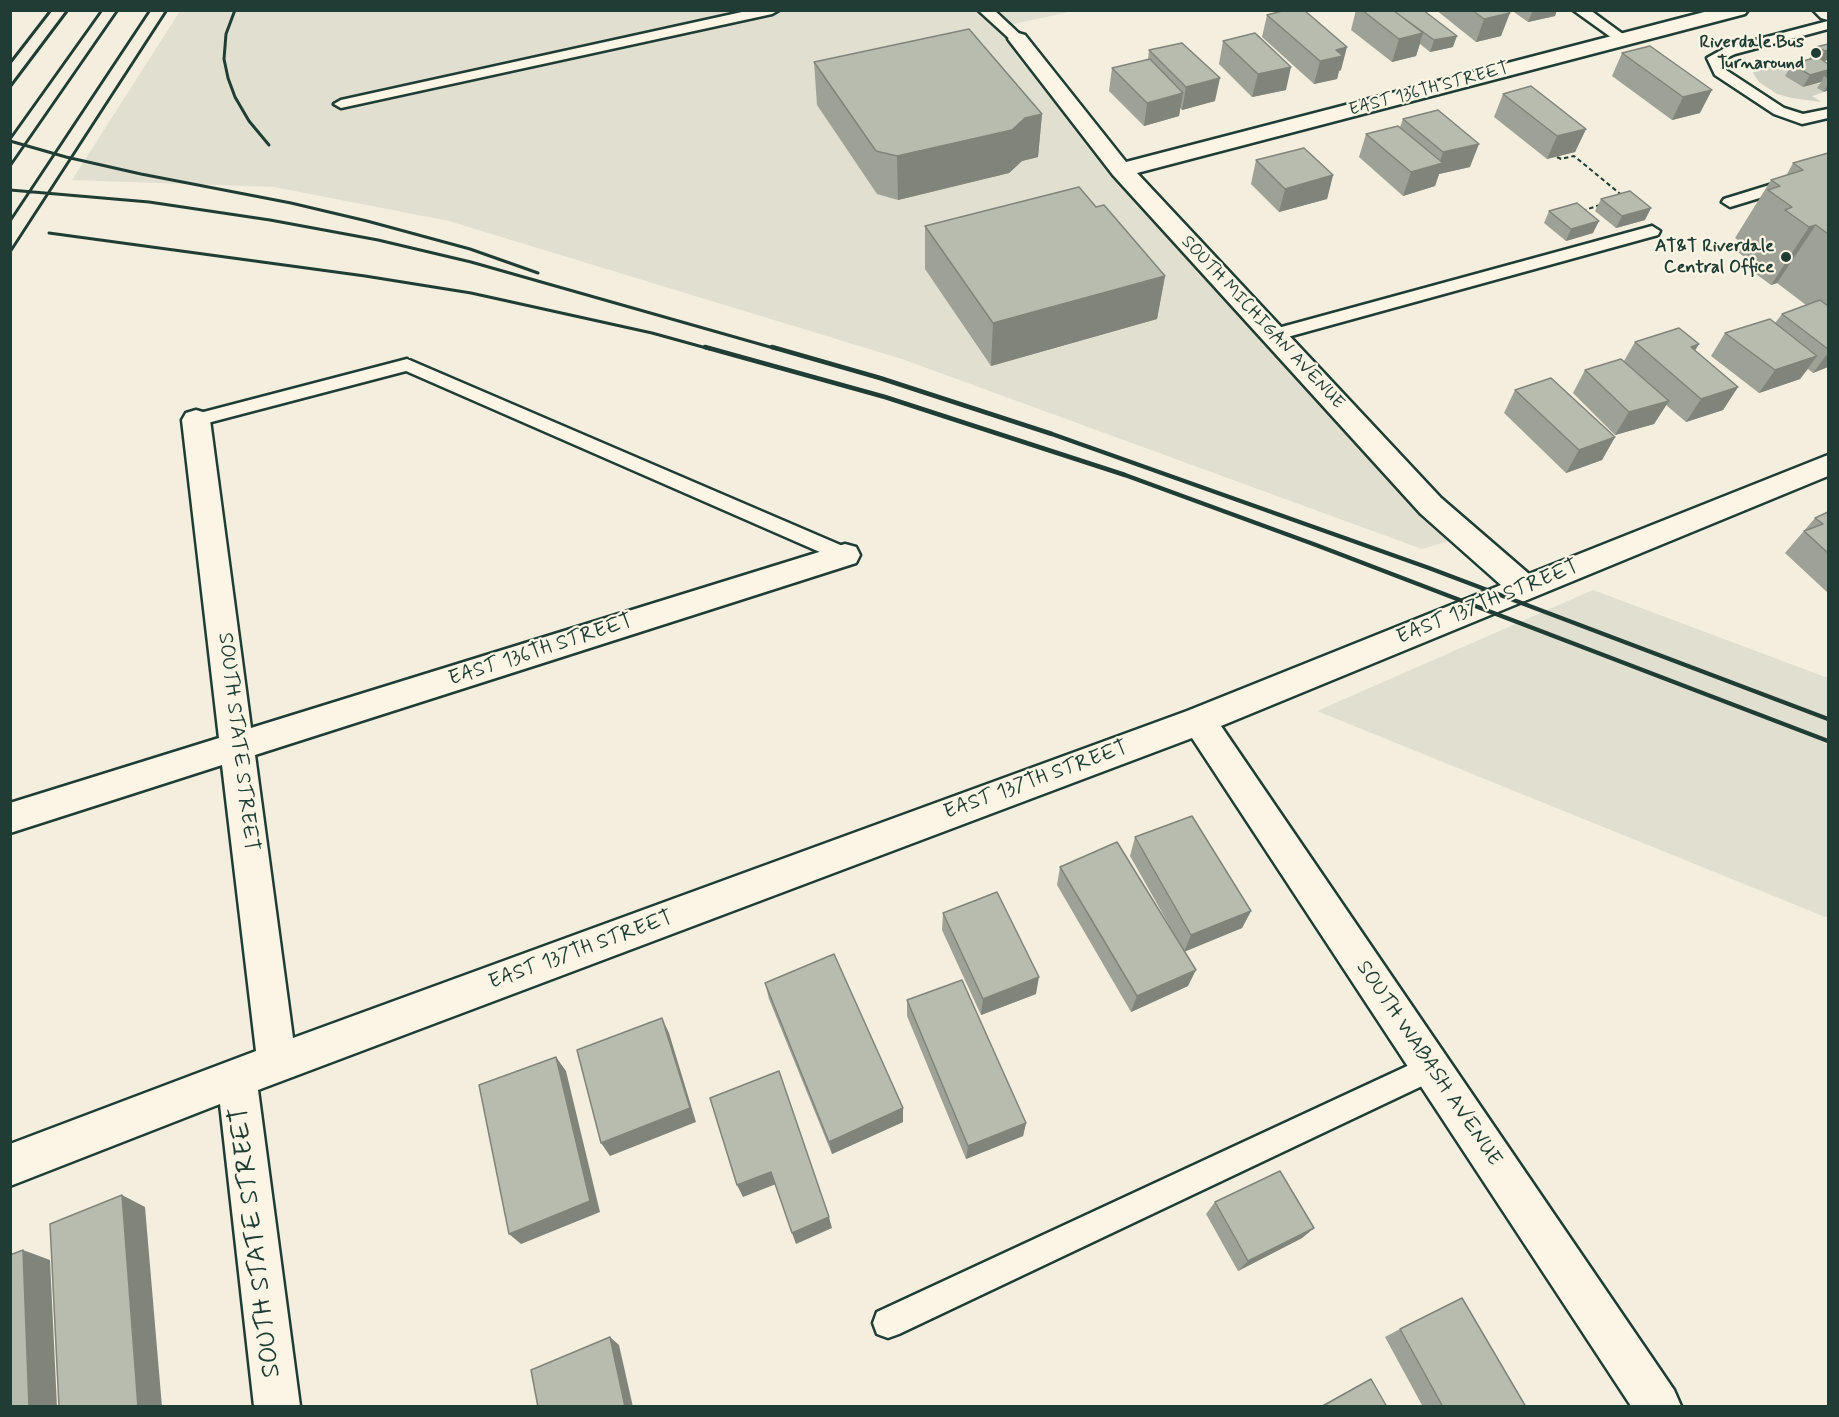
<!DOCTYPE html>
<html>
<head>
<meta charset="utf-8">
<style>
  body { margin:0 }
  #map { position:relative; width:1839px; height:1417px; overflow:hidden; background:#f3eede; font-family:Mynerve,sans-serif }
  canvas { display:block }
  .frame { position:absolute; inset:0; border:12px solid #1f3d34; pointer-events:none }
</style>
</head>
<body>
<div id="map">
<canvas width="1839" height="1417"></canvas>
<div class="frame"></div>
</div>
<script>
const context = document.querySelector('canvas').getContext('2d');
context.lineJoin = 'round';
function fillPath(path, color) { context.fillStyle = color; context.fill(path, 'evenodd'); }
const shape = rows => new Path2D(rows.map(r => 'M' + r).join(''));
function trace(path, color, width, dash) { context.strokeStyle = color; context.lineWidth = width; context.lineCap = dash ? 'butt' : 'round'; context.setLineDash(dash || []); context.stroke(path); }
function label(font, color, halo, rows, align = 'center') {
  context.font = font + ' Mynerve,sans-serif'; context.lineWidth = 4.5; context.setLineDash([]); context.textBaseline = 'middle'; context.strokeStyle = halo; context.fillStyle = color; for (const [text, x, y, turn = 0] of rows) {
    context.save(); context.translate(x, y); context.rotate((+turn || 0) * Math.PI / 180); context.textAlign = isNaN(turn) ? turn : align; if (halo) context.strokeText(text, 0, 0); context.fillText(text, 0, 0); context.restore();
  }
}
const built = shape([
  [180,11,1073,11,996,28,1456,539,1422,549,902,359,449,221,274,187,72,180],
  [1593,590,1828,678,1828,918,1317,711]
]);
const green = shape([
  [1765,62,1775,68,1801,62,1811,69,1803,87,1818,83,1823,86,1824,92,1812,96,1821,102,1792,98,1777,94,1759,82,1753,73,1755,66]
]);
const path = shape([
  [1557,157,1561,159,1574,156,1624,197],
  [1582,211,1600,205]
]);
const service = shape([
  [751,10,779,10,772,14,341,108,334,104,341,100,751,10],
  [978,10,994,10,1025,39,1018,43,1013,42,978,10],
  [1573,10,1590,10,1631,40,1624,44,1619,43,1573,10],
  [1828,21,1828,29,1735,54,1722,60,1726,70,1784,108,1803,114,1828,109,1828,118,1802,124,1774,114,1715,75,1707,58,1725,48,1828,21],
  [1828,167,1828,177,1730,207,1722,202,1724,199,1828,167],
  [1652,226,1660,231,1658,235,1273,341,1267,339,1264,335,1267,331,1652,226],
  [407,359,852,550,855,555,852,560,845,563,838,560,406,371,196,426,189,425,187,420,189,415,196,414,407,359],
  [1431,1055,1441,1059,1445,1068,1441,1077,899,1334,888,1338,877,1334,873,1323,877,1312,1431,1055]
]);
const minor = shape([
  [1712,10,1748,10,1745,14,1137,173,1441,498,1529,574,1828,455,1828,476,1221,726,1674,1390,1681,1406,1631,1406,1192,738,258,1090,300,1406,254,1406,220,1104,10,1186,10,1144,256,1051,222,765,10,833,10,803,219,738,182,420,186,413,196,410,206,413,210,420,251,728,845,544,856,547,860,555,856,563,255,755,293,1038,1187,711,1501,585,1421,514,1113,175,1011,43,1008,39,1011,35,1018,33,1025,35,1126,162,1712,10]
]);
const secondary = shape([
  [1813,10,1828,10,1828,20,1821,18,1813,10]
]);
const railFar1 = shape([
  [235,10,226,34,224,59,228,78,235,97,249,121,269,145],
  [10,63,51,10],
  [10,87,68,10],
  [10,139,102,10],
  [10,141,66,157,141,174,291,203,367,221,470,249,538,273],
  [10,166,118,10],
  [10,190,149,202,270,220,378,240,471,262,777,349],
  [10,221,150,10],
  [49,233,365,276,471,293,652,333,710,349],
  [10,252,167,10]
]);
const rail = shape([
  [705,347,885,397,1125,475,1316,545,1828,741],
  [772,347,880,378,1052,434,1429,568,1828,719]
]);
const wall = shape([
  [1356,10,1423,10,1453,47,1430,52,1420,44,1416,56,1392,62,1351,30],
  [1436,10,1506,10,1501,36,1476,42],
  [1511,10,1557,10,1555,16,1528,22],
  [1267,15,1341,70,1339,71,1337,79,1314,84,1262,37],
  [1223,41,1286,90,1252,97,1219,64],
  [1828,44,1824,61,1828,64,1828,90,1824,92,1817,88,1821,82,1803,87,1785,76,1792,64,1810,59,1809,59,1816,47],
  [1650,46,1700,113,1672,120,1612,76,1622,53],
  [1149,50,1215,101,1182,110,1180,108,1179,116,1144,126,1109,91,1112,68,1148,60],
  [814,62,1042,114,1038,157,1022,161,1009,173,898,200,877,194,817,105],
  [1503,94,1586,129,1575,152,1547,159,1494,117],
  [1403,119,1470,167,1439,174,1435,186,1403,196,1359,157,1366,134,1400,127],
  [1828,153,1828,367,1813,373,1808,369,1800,379,1759,393,1711,356,1725,333,1775,323,1782,314,1806,305,1777,283,1771,285,1748,268,1752,263,1733,248,1738,240,1735,238,1771,180,1786,176,1793,163],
  [1256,160,1333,175,1327,199,1279,212,1251,184],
  [1601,199,1645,220,1616,228,1595,211],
  [1096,207,1165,276,1157,319,991,366,925,269,925,226],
  [1549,211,1593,233,1566,241,1544,223],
  [1635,342,1695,351,1738,387,1723,410,1686,422,1666,405,1654,424,1615,435,1573,393,1585,370,1624,361],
  [1515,390,1615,437,1602,460,1566,473,1504,413],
  [1828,512,1828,593,1785,553,1815,518],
  [1135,837,1251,911,1242,928,1184,951,1188,986,1131,1012,1057,885,1060,867,1177,939,1130,856],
  [943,913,1036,994,981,1015,942,930],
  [765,983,903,1122,832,1154,769,999],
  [907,1000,1026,1123,1023,1136,966,1159,907,1016],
  [1215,1202,1314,1228,1302,1238,1238,1271,1206,1214],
  [1400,1329,1526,1407,1423,1407,1385,1337],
  [1371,1379,1387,1407,1319,1407,1357,1386]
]);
const shadedWall = shape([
  [1533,10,1557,10,1555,16,1528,22],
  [1510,13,1501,36,1476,42,1484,19],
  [1423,33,1416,56,1392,62,1399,39],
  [1457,36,1453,47,1430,52,1434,40],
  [1347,47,1341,70,1339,71,1337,79,1314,84,1320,61,1336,50],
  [1828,50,1828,60,1818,63,1825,51],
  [1291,67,1286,90,1252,97,1258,74],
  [1828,70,1828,79,1824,76,1821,82,1803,87,1810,75],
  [1220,78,1215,101,1182,110,1186,87],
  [1828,84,1828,90,1824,92],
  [1712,90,1700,113,1672,120,1683,97],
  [1183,93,1179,116,1144,126,1147,103],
  [1042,114,1038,157,1022,161,1009,173,898,200,897,156,1025,118],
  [1586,129,1575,152,1547,159,1557,136],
  [1479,144,1470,167,1439,174,1435,186,1403,196,1411,172,1439,164,1443,152],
  [1333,175,1327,199,1279,212,1285,189],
  [1651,208,1645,220,1616,228,1622,216],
  [1599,221,1593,233,1566,241,1571,229],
  [1816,225,1777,283,1771,285,1809,227],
  [1165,276,1157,319,991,366,993,323],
  [1699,344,1685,367,1691,347],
  [1828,353,1828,367,1813,373],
  [1817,356,1800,379,1759,393,1775,370],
  [1738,387,1723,410,1686,422,1701,399],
  [1669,401,1654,424,1615,435,1629,412],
  [1615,437,1602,460,1566,473,1579,450],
  [1251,911,1242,928,1184,952,1191,935],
  [1196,970,1188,986,1131,1012,1137,996],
  [1039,977,1036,994,981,1015,983,999],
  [662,1018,669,1033,696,1122,610,1156,601,1143],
  [556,1057,566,1071,600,1212,521,1244,509,1234],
  [903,1108,903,1122,832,1154,829,1142],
  [1026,1123,1023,1136,966,1159,968,1146],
  [771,1172,776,1184,743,1197,737,1185],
  [122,1195,145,1207,162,1407,138,1407],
  [829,1217,832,1228,796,1244,792,1233],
  [1314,1228,1302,1238,1238,1271,1248,1261],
  [23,1250,50,1260,57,1407,29,1407],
  [610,1337,619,1345,633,1407,625,1407]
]);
const building = shape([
  [1286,10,1304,10,1347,47,1336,50,1343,56,1320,61,1267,15,1286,10],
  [1362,10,1393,10,1423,33,1399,39,1362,10],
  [1423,10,1457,36,1434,40,1394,11,1423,10],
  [1472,10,1506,10,1510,13,1484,19,1472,10],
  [969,29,1042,114,1025,118,1012,130,897,156,876,151,814,62,969,29],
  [1255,33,1291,67,1258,74,1223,41,1255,33],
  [1182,43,1220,78,1186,87,1149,50,1182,43],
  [1828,44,1828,50,1825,51,1816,47,1828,44],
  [1650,46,1712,90,1683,97,1622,53,1650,46],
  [1818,57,1828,64,1828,70,1810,75,1792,64,1818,57],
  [1150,59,1183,93,1147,103,1112,68,1150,59],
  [1531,86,1586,129,1557,136,1503,94,1531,86],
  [1438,110,1479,144,1443,152,1403,119,1438,110],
  [1398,126,1443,163,1411,172,1366,134,1398,126],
  [1304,148,1333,175,1285,189,1256,160,1304,148],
  [1828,153,1828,234,1816,225,1809,227,1785,210,1792,207,1768,190,1780,186,1771,180,1803,170,1793,163,1828,153],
  [1079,187,1096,207,1104,205,1165,276,993,323,925,226,1079,187],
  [1630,191,1651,208,1622,216,1601,199,1630,191],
  [1577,203,1599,221,1571,229,1549,211,1577,203],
  [1820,300,1828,306,1828,349,1782,314,1820,300],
  [1770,319,1817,356,1775,370,1725,333,1770,319],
  [1679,328,1699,344,1691,347,1738,387,1701,399,1635,342,1679,328],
  [1621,359,1669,401,1629,412,1585,370,1621,359],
  [1551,378,1615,437,1579,450,1515,390,1551,378],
  [1828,512,1828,553,1804,531,1823,524,1815,518,1828,512],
  [1192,816,1251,911,1191,935,1135,837,1192,816],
  [1117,842,1196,970,1137,996,1060,867,1117,842],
  [997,892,1039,977,983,999,943,913,997,892],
  [834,954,903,1108,829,1142,765,983,834,954],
  [962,980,1026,1123,968,1146,907,1000,962,980],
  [662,1018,690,1108,601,1143,577,1050,662,1018],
  [556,1057,590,1201,509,1234,479,1085,556,1057],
  [779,1071,829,1217,792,1233,771,1172,737,1185,710,1098,779,1071],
  [1280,1171,1314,1228,1248,1261,1215,1202,1280,1171],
  [122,1195,138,1407,59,1407,50,1224,122,1195],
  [23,1250,29,1407,10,1407,10,1255,23,1250],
  [1462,1298,1526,1407,1443,1407,1400,1329,1462,1298],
  [610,1337,625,1407,538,1407,531,1370,610,1337],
  [1371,1379,1387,1407,1321,1407,1371,1379]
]);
const markers = [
  [1816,53,6,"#1f3d34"],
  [1786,257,6,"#1f3d34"]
];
const farPoinames = [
  ["Riverdale Bus",1804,43],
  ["Turnaround",1804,64],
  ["AT&T Riverdale",1774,247],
  ["Central Office",1774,268]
];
const farStreetnames = [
  ["EAST 136TH STREET",1429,90,-15],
  ["SOUTH MICHIGAN AVENUE",1262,323,47]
];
const streetNames = [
  ["EAST 137TH STREET",1488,603,-22],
  ["EAST 136TH STREET",541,651,-18],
  ["SOUTH STATE STREET",237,742,83],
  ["EAST 137TH STREET",1036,781,-20],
  ["EAST 137TH STREET",581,951,-20],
  ["SOUTH WABASH AVENUE",1428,1064,56]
];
const nearStreetnames = [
  ["SOUTH STATE STREET",257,1242,-97]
];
fillPath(built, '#e1dfd0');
fillPath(green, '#d0d1c2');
trace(service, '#1f3d34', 5);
trace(minor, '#1f3d34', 5);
trace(secondary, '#1f3d34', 5);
trace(path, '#1f3d34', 2, [4.5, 3]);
fillPath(service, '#fcf5e5');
fillPath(minor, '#fcf5e5');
fillPath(secondary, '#fcf5e5');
trace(railFar1, '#1f3d34', 3);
trace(rail, '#1f3d34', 4.5);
fillPath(wall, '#9ea296');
fillPath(shadedWall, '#81847a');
fillPath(building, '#b8bcae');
trace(building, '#81847a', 1.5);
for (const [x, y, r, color] of markers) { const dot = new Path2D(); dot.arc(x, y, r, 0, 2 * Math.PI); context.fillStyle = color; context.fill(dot); trace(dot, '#fcf5e5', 2); }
label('bold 18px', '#1f3d34', '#fcf5e5', farPoinames, 'right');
label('18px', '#1f3d34', '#fcf5e5', farStreetnames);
label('21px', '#1f3d34', '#fcf5e5', streetNames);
label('26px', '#1f3d34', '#fcf5e5', nearStreetnames);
</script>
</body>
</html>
